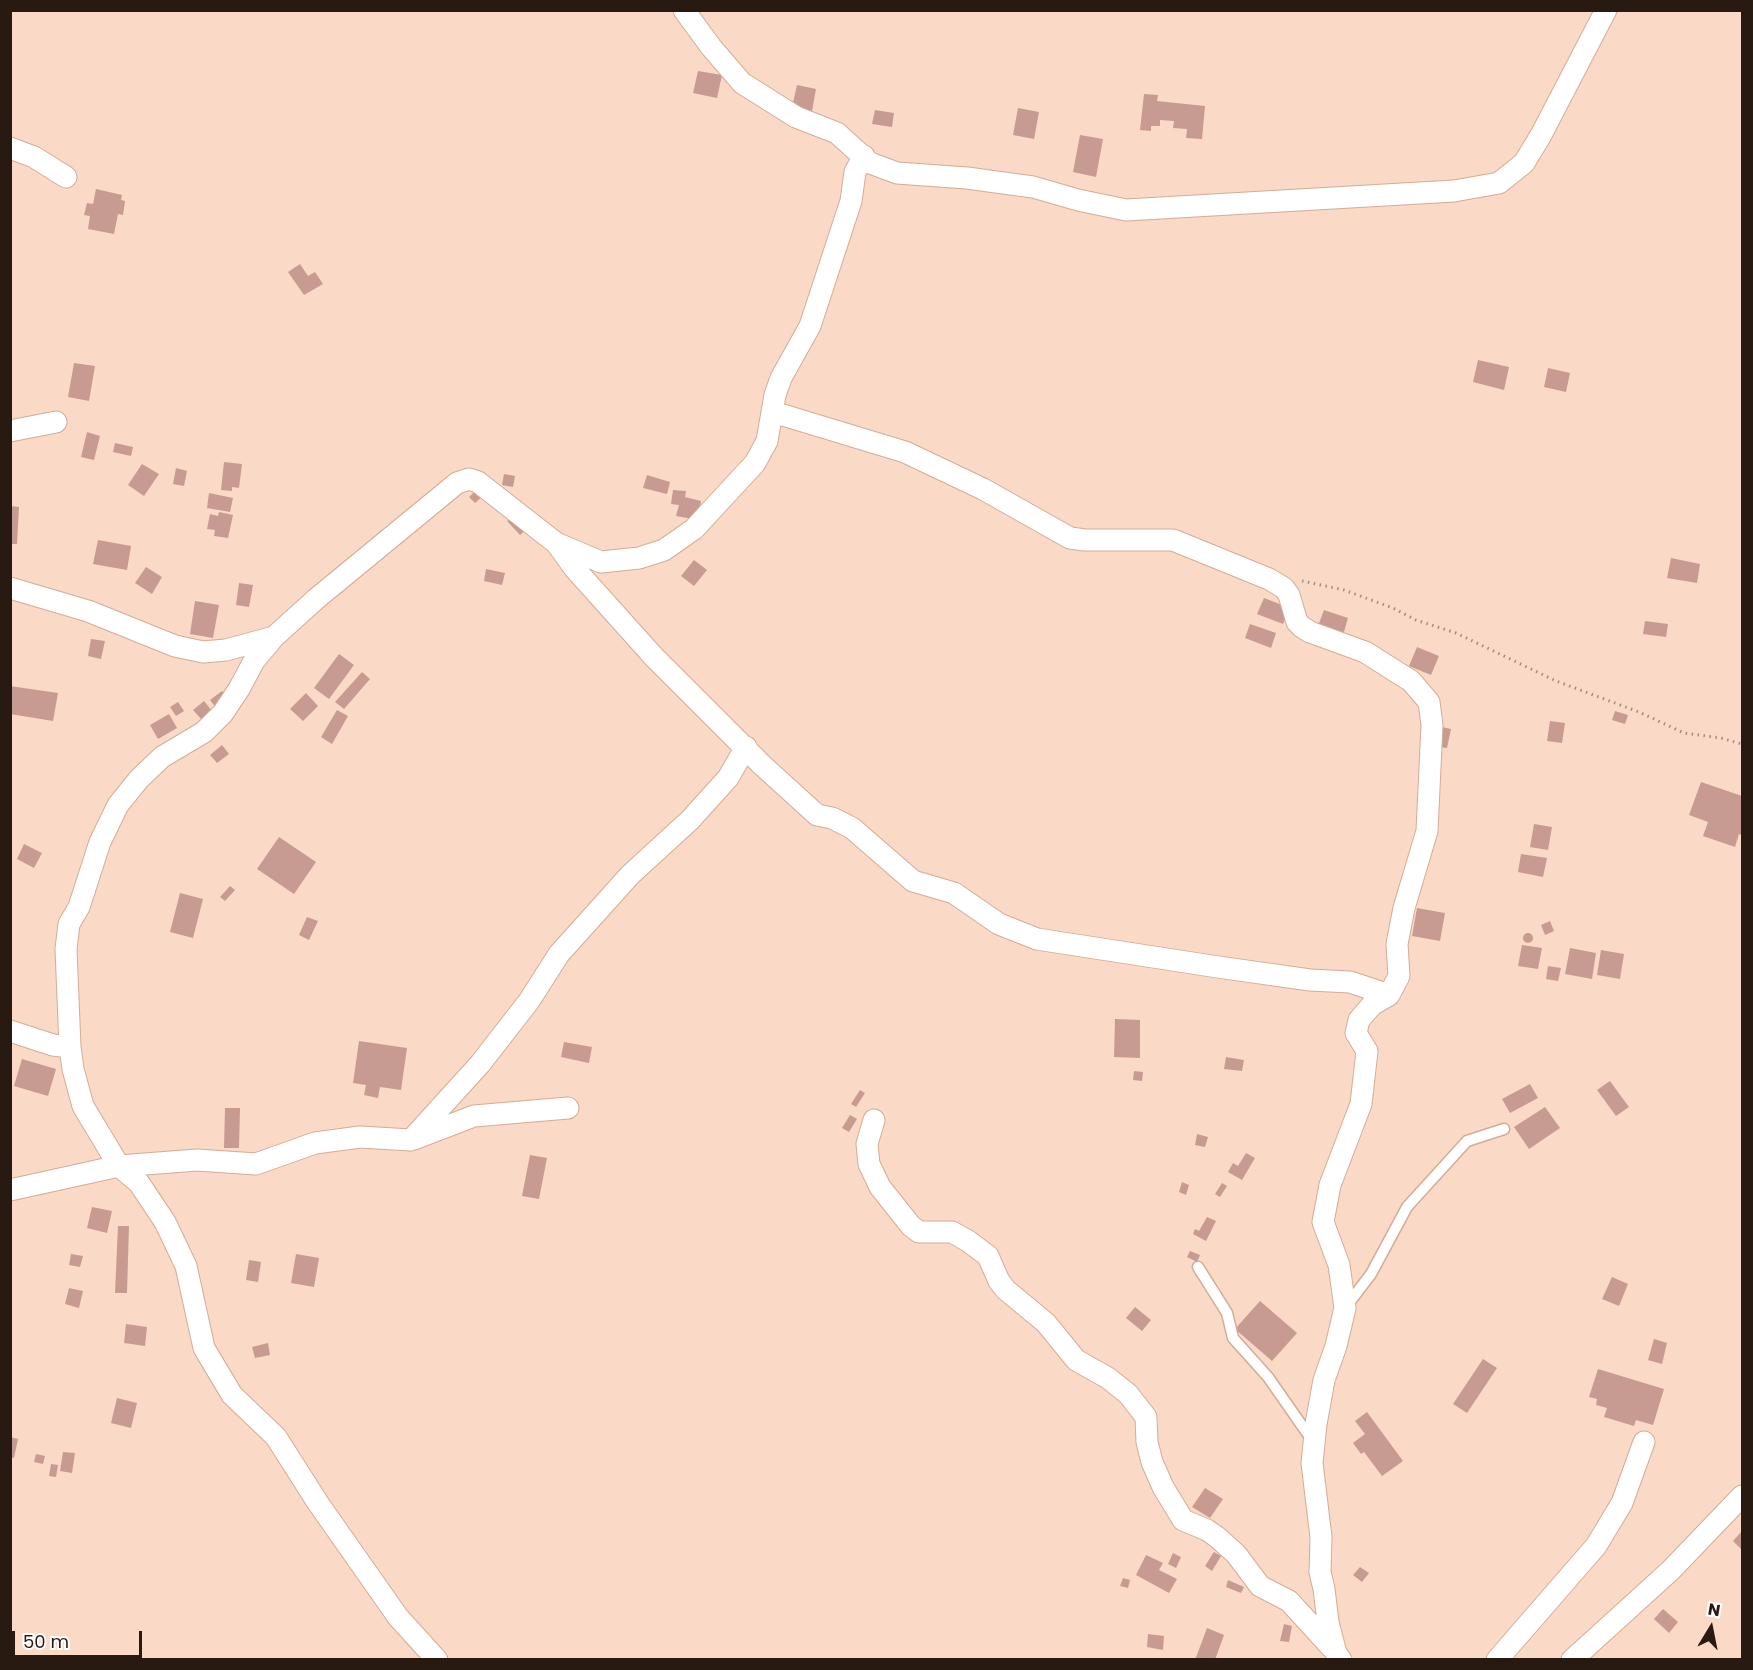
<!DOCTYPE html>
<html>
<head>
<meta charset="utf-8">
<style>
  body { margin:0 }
  #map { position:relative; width:1753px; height:1670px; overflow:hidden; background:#fad9c6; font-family:Poppins,sans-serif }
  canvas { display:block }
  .frame { position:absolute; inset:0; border:12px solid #281911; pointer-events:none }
  .north { position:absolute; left:1681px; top:1598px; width:60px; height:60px; -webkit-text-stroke:4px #fff; paint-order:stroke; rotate:10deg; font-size:16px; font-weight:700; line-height:24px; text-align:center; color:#281911 }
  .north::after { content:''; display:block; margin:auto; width:21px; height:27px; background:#281911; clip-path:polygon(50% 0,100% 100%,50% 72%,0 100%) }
  .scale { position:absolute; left:12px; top:1631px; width:130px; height:27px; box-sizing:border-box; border:3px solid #281911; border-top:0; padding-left:8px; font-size:18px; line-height:21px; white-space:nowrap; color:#281911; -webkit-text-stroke:4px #fff; paint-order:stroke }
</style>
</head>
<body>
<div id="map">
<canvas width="1753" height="1670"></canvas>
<div class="frame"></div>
<div class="north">N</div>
<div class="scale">50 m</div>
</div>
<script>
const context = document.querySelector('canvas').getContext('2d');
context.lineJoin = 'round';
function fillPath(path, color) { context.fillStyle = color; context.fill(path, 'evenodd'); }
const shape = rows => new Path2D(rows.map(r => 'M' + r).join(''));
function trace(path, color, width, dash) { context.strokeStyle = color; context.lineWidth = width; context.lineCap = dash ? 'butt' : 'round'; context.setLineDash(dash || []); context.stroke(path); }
const building = shape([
  [698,71,722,75,717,98,693,93],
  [797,85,816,89,812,111,792,107],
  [1144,94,1158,95,1157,101,1205,106,1202,139,1186,138,1187,129,1173,128,1174,121,1160,120,1160,126,1151,126,1151,131,1140,130],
  [1018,108,1039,112,1034,139,1013,135],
  [875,110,894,113,892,127,872,124],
  [1080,135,1103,139,1096,177,1073,172],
  [96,189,122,195,121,200,125,201,123,215,118,214,114,234,88,229,90,216,84,215,87,203,93,204],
  [300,264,308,276,315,272,323,284,304,295,288,272],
  [1478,360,1509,367,1504,390,1473,382],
  [74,363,95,366,89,401,68,397],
  [1548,368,1570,373,1566,392,1544,387],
  [87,432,100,436,94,460,81,457],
  [115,443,133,447,131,456,113,452],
  [224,462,242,464,239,488,232,487,232,491,221,490],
  [142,464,159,474,144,496,128,485],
  [176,468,187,471,184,486,173,484],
  [504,474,515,476,513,487,502,485],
  [647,475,670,482,667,494,643,488],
  [481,485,487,492,475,503,469,497],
  [673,490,686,491,685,497,701,501,698,520,676,516,679,505,671,504],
  [209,493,233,498,230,512,207,508],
  [10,506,19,507,17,544,10,544],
  [219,512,233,515,228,538,214,536,215,530,207,529,210,514,218,516],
  [515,514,528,528,520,535,507,521],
  [98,540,131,546,127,570,93,564],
  [1671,558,1700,564,1697,583,1667,578],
  [694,560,707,570,694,586,681,576],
  [146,567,162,577,152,594,135,583],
  [486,569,505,573,502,585,484,581],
  [239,583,253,585,249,607,236,605],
  [1264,598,1290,608,1283,624,1257,614],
  [195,601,219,605,213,638,190,634],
  [1324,610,1348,618,1343,635,1318,626],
  [1645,621,1668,624,1666,637,1643,634],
  [1250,624,1276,633,1271,648,1245,638],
  [91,639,105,641,101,659,88,656],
  [1417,647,1439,656,1431,675,1409,666],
  [339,654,354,665,329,699,314,688],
  [362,672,370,679,344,709,335,702],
  [10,686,58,693,53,721,10,714],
  [222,691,229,701,217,709,210,700],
  [306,693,318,706,303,721,290,709],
  [204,701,212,711,202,720,193,710],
  [178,702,184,711,176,716,170,707],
  [337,710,348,716,332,744,321,737],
  [1615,711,1628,715,1625,724,1612,720],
  [169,714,177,728,158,739,150,725],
  [1550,721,1565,723,1562,743,1547,741],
  [1437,726,1451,729,1447,748,1433,746],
  [222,745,229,754,217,763,210,755],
  [1701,782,1742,796,1742,835,1739,834,1735,847,1703,836,1708,822,1689,815],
  [1534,824,1552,827,1548,850,1530,847],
  [279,837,316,862,294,894,257,869],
  [24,844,42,853,34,868,17,859],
  [1521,854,1547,858,1543,877,1518,872],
  [230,886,235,890,225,901,220,897],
  [180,893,203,899,193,938,170,932],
  [1417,908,1445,913,1440,941,1412,936],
  [307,917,318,921,309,940,299,935],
  [1550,921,1554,931,1545,935,1541,925],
  '1523 938a5 5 0 1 1 10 0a5 5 0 1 1-10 0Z',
  [1522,945,1542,948,1538,969,1518,966],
  [1570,948,1596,953,1592,979,1565,974],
  [1601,950,1624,954,1620,979,1597,975],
  [1548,966,1561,968,1558,981,1546,979],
  [1115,1019,1140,1020,1140,1058,1114,1057],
  [359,1041,407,1048,401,1090,380,1087,378,1098,364,1095,366,1085,353,1083],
  [564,1042,592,1047,589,1063,561,1057],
  [1226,1057,1244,1060,1242,1071,1224,1069],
  [22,1059,56,1069,48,1096,14,1086],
  [1134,1071,1143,1072,1142,1081,1133,1080],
  [1610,1081,1629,1107,1616,1116,1597,1090],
  [1530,1084,1538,1098,1510,1113,1502,1099],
  [860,1090,865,1093,856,1107,851,1104],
  [1545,1107,1560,1128,1529,1149,1514,1127],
  [225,1108,240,1108,239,1148,224,1148],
  [850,1115,857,1119,849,1132,842,1128],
  [1197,1134,1208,1137,1205,1147,1195,1145],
  [1246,1153,1255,1158,1242,1180,1228,1172,1233,1163,1238,1166],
  [530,1155,547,1158,539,1199,522,1196],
  [1182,1182,1189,1185,1186,1195,1179,1192],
  [1222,1183,1227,1186,1220,1197,1215,1194],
  [92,1207,112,1211,107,1233,87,1228],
  [1207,1217,1216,1221,1206,1241,1193,1234,1195,1229,1199,1231],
  [118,1226,129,1226,127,1293,115,1293],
  [1190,1251,1200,1255,1197,1262,1187,1257],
  [71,1254,83,1256,80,1267,69,1265],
  [296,1254,319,1258,314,1287,291,1283],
  [249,1260,261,1262,258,1282,246,1280],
  [1612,1277,1628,1284,1619,1306,1602,1299],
  [69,1288,83,1291,79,1308,65,1304],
  [1260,1301,1297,1333,1272,1361,1235,1329],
  [1135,1307,1151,1320,1142,1331,1126,1318],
  [126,1324,147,1327,145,1346,124,1343],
  [1654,1339,1667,1343,1662,1364,1648,1360],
  [268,1343,270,1355,255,1358,252,1347],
  [1483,1359,1497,1368,1467,1413,1453,1404],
  [1598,1369,1664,1389,1653,1425,1636,1420,1634,1426,1604,1417,1607,1408,1596,1405,1597,1399,1589,1397],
  [117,1398,137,1403,131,1428,111,1423],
  [1367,1412,1403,1461,1382,1476,1364,1452,1361,1454,1353,1443,1365,1434,1355,1421],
  [10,1437,18,1439,14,1458,10,1457],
  [63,1452,75,1453,72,1473,60,1471],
  [36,1454,45,1456,43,1464,34,1462],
  [51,1464,58,1465,56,1477,49,1476],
  [1205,1488,1223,1499,1210,1518,1192,1507],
  [1742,1531,1742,1550,1733,1541],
  [1214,1552,1221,1556,1212,1571,1205,1566],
  [1173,1553,1181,1557,1176,1568,1168,1564],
  [1146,1555,1163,1563,1159,1570,1177,1579,1169,1593,1136,1575],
  [1360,1567,1369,1573,1362,1582,1353,1575],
  [1123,1578,1130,1580,1128,1588,1120,1586],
  [1228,1580,1244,1587,1241,1593,1226,1587],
  [1663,1609,1678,1622,1669,1633,1654,1619],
  [1284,1624,1292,1626,1289,1642,1280,1641],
  [1207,1628,1224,1635,1215,1660,1195,1660],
  [1148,1634,1164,1636,1163,1650,1147,1647]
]);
const path = shape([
  [1302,581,1344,590,1393,608,1416,620,1456,633,1556,681,1639,712,1684,733,1721,738,1742,744]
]);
const lane = shape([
  [1198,1267,1227,1313,1233,1338,1268,1377,1312,1440],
  [1345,1308,1371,1274,1407,1207,1467,1141,1504,1129]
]);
const street = shape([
  [684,10,711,47,742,83,796,117,837,133,870,163,897,173,967,178,1033,187,1078,200,1126,210,1454,191,1499,183,1524,163,1541,135,1606,10],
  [10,148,34,157,66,177],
  [773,412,905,452,983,489,1070,538,1085,540,1173,540,1269,579,1284,588,1289,595,1297,622,1302,627,1310,632,1365,652,1411,681,1429,702,1432,725,1427,831,1404,908,1397,944,1399,976,1389,995,1372,1005,1359,1020,1356,1033,1367,1051,1361,1104,1330,1185,1323,1222,1339,1265,1345,1308,1336,1346,1324,1380,1316,1424,1312,1463,1321,1537,1320,1572,1324,1589,1328,1622,1336,1653,1341,1660],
  [10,431,56,422],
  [557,544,575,569,654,657,762,765,817,815,832,818,852,828,913,881,954,893,999,924,1037,939,1218,967,1310,980,1350,982,1389,995],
  [10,588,88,611,175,646,203,652,226,650,274,637],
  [10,1031,53,1045,70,1047],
  [874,1120,867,1144,869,1164,880,1187,911,1226,919,1232,952,1232,968,1241,988,1256,999,1281,1006,1290,1046,1323,1076,1360,1108,1378,1128,1394,1146,1417,1147,1442,1152,1462,1163,1487,1183,1520,1207,1530,1217,1537,1236,1554,1260,1586,1289,1601,1332,1648],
  [414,1139,474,1116,568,1108],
  [10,1190,119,1166,197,1160,256,1164,315,1143,360,1137,411,1140,480,1064,529,1001,559,954,630,875,690,820,728,778,746,747],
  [437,1660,398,1617,318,1503,276,1437,232,1395,204,1348,186,1266,165,1222,139,1183,119,1166,83,1106,73,1069,70,1047,66,949,69,924,79,907,100,842,118,805,139,779,162,757,204,732,223,713,239,689,254,661,274,637,316,599,457,483,469,479,478,482,556,543,601,562,639,558,664,550,694,529,755,463,767,441,775,395,781,378,810,326,851,201,855,172,864,156],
  [1497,1660,1596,1546,1622,1503,1644,1442],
  [1572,1660,1671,1570,1742,1496]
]);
fillPath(building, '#c89b92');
trace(lane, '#d4ac96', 13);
trace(street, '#d4ac96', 23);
trace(path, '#a68c7e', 3, [1.5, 4.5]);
trace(lane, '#fff', 10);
trace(street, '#fff', 21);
</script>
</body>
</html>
